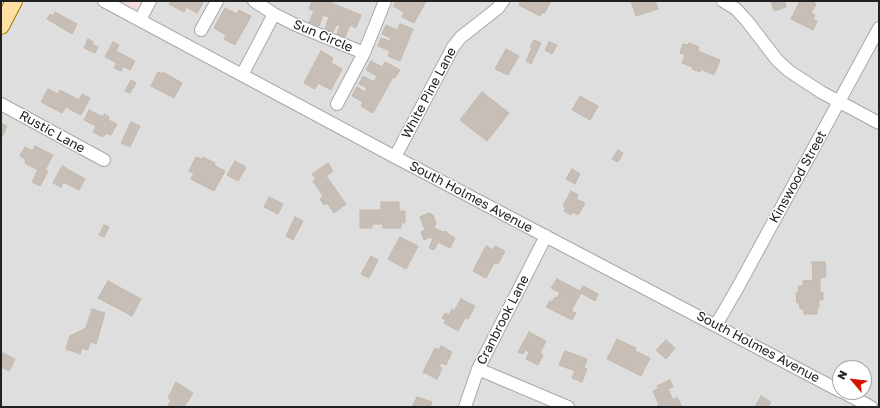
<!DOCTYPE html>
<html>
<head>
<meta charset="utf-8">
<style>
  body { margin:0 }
  #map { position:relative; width:880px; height:408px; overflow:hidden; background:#f2f0e8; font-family:"Golos Text",sans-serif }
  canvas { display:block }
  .frame { position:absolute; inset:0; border:2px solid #212121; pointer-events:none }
  .north { position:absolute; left:832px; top:360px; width:40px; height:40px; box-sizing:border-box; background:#fff; border:1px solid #a6a6a6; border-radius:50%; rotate:298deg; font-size:11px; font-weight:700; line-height:16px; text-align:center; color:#212121 }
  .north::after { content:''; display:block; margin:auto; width:14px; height:18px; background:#d31600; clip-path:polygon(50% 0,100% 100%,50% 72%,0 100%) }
</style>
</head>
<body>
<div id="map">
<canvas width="880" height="408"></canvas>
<div class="frame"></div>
<div class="north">N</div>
</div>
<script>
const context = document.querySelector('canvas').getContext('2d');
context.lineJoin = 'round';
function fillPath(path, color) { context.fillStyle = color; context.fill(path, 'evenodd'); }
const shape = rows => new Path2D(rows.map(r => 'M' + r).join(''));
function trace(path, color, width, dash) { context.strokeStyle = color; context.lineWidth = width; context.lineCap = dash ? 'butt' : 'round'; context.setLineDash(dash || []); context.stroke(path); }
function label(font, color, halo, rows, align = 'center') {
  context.font = font + ' "Golos Text",sans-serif'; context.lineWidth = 3; context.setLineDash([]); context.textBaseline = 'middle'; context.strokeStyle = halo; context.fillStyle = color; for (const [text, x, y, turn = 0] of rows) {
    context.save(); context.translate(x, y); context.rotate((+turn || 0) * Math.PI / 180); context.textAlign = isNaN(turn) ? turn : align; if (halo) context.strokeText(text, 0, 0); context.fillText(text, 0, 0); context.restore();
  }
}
const residential = shape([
  [1,1,104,1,146,24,158,1,879,1,879,407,1,407],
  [840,368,864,368,864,392,840,392]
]);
const commercial = shape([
  [104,1,158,1,146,24]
]);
const building = shape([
  [171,1,200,1,203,3,197,13,186,7,184,12,169,4,171,1],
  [312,1,327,1,361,15,356,28,350,25,345,37,337,34,340,26,337,24,333,32,325,29,329,17,323,15,319,26,309,22,314,11,309,9,312,1],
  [396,1,406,2,426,1,414,23,402,17,404,12,393,6,396,1],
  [521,1,551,1,544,14,542,12,540,16,519,5,521,1],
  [631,1,655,1,658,9,636,16,631,1],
  [771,1,784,1,786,7,774,11,771,1],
  [800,1,811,1,816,4,811,13,815,15,813,19,817,21,813,30,791,19,800,1],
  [225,8,237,14,239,10,251,16,235,45,224,39,226,35,214,28,225,8],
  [55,12,77,24,72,34,47,19,50,14,53,16,55,12],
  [400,24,413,29,400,61,388,56,390,51,378,46,381,38,390,41,391,38,382,34,386,25,397,30,400,24],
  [88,39,93,42,92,44,98,47,95,53,84,48,88,39],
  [534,40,541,43,531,64,526,61,532,48,530,47,534,40],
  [113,42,119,45,116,51,135,61,130,70,123,66,121,71,114,68,117,63,105,57,113,42],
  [549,42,557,45,552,54,545,50,549,42],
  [689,43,699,47,698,51,720,60,714,75,701,69,700,72,692,69,693,67,682,63,685,55,680,53,683,44,688,45,689,43],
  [506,49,519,56,508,75,495,69,506,49],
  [321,51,333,58,331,63,342,69,331,90,318,83,315,89,304,83,321,51],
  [371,61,382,67,385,62,400,70,395,78,393,77,373,113,361,106,363,102,352,96,357,87,365,92,367,88,359,84,363,76,374,82,377,76,366,70,371,61],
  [158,72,163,74,163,72,182,83,174,98,151,86,158,72],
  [131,80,136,83,130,93,125,91,131,80],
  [48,89,58,94,60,90,79,100,82,94,90,98,81,115,66,107,62,113,41,102,48,89],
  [482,92,509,113,487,141,460,120,482,92],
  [580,96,598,106,590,120,572,110,580,96],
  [89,110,103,117,104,114,109,117,108,120,117,124,111,135,106,133,103,137,93,132,96,126,84,120,89,110],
  [131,122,140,126,130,147,121,143,131,122],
  [1,123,7,126,1,139,1,123],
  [35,146,53,155,45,170,48,171,40,186,32,182,38,170,25,163,26,159,20,156,25,147,33,151,35,146],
  [618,150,623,153,618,162,612,159,618,150],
  [196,157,202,159,203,157,215,163,214,165,225,171,214,191,191,179,194,173,189,171,196,157],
  [235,161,246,167,238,181,227,175,235,161],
  [328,163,333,171,326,176,346,204,334,213,327,203,324,205,320,199,323,196,313,181,316,179,312,174,328,163],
  [62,166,85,179,79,190,63,182,61,187,53,183,62,166],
  [572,169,580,174,575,184,566,179,572,169],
  [571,191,578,195,576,199,585,203,578,215,573,212,571,215,564,211,566,208,563,206,571,191],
  [269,197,283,204,278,214,264,207,269,197],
  [381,202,399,202,399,211,405,211,405,223,401,223,401,228,383,228,383,224,372,224,372,228,360,228,360,210,381,210,381,202],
  [429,213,433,215,436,223,434,228,443,232,446,231,447,233,455,238,450,248,438,242,434,250,429,248,433,239,430,237,424,240,421,232,425,230,420,217,429,213],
  [295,217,303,221,293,240,286,236,295,217],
  [104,225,109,227,104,237,99,235,104,225],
  [400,237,418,246,406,269,388,259,400,237],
  [486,246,493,250,495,246,505,251,498,264,494,263,486,278,473,271,486,246],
  [371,256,378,260,369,278,361,274,371,256],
  [812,262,825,262,826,277,820,278,820,293,823,292,823,300,819,300,819,308,817,308,817,314,804,314,804,309,800,309,799,302,797,303,796,293,799,293,798,286,803,286,803,281,813,280,812,262],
  [557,279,580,291,583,286,598,294,595,301,581,293,571,311,576,313,572,320,546,307,550,301,552,302,555,297,557,298,560,293,551,288,557,279],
  [108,281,141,299,132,316,98,298,108,281],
  [461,299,475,306,468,319,465,318,458,331,444,323,446,320,442,318,445,313,449,315,452,309,454,311,461,299],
  [92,309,105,313,96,344,90,342,88,350,82,348,80,354,66,349,70,336,86,328,92,309],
  [529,332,546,341,540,353,543,355,538,365,526,359,529,352,525,350,523,354,518,352,529,332],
  [617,339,636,348,635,351,650,358,641,376,607,359,617,339],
  [666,340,675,348,666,359,656,350,666,340],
  [441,346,452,352,446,365,441,363,439,366,442,368,437,379,423,372,435,348,439,350,441,346],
  [565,351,587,359,584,368,587,369,582,382,572,378,575,371,559,365,565,351],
  [1,352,15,359,9,371,1,367,1,352],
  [670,380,673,387,668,389,673,400,677,397,682,407,656,407,659,405,653,391,658,389,657,386,670,380],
  [176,382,193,393,184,407,167,407,171,400,168,398,176,382],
  [761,396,771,402,768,407,755,407,761,396],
  [417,397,432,402,430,407,412,407,417,397]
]);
const minor = shape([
  [104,1,395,157,840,391],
  [254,1,274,14,296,25,364,53],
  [723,1,736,9,747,21,777,60,789,71,821,92,879,123],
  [140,20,150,1],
  [201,30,217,1],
  [242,75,274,14],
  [1,104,104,160],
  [337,104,364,53,385,1],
  [395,157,453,47,461,37,498,8,503,1],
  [716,325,738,287,879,28],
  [478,369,568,407],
  [843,392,871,407],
  [465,407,478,369,546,236]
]);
const major = shape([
  [1,26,14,1]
]);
const streetNames = [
  ["Sun Circle",323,36,23],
  ["White Pine Lane",429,93,-62],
  ["Rustic Lane",52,132,29],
  ["Kinswood Street",798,177,-61],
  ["South Holmes Avenue",471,197,28],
  ["Cranbrook Lane",503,320,-63],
  ["South Holmes Avenue",758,347,28]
];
fillPath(residential, '#dfdede');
fillPath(commercial, '#f2dbd8');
fillPath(building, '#c7bfb7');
trace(building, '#c4b8aa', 1);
trace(minor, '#a8a8a8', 14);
trace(major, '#9f7b00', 18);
trace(minor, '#fff', 12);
trace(major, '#fedfa1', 16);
label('13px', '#212121', '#fff', streetNames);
</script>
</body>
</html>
